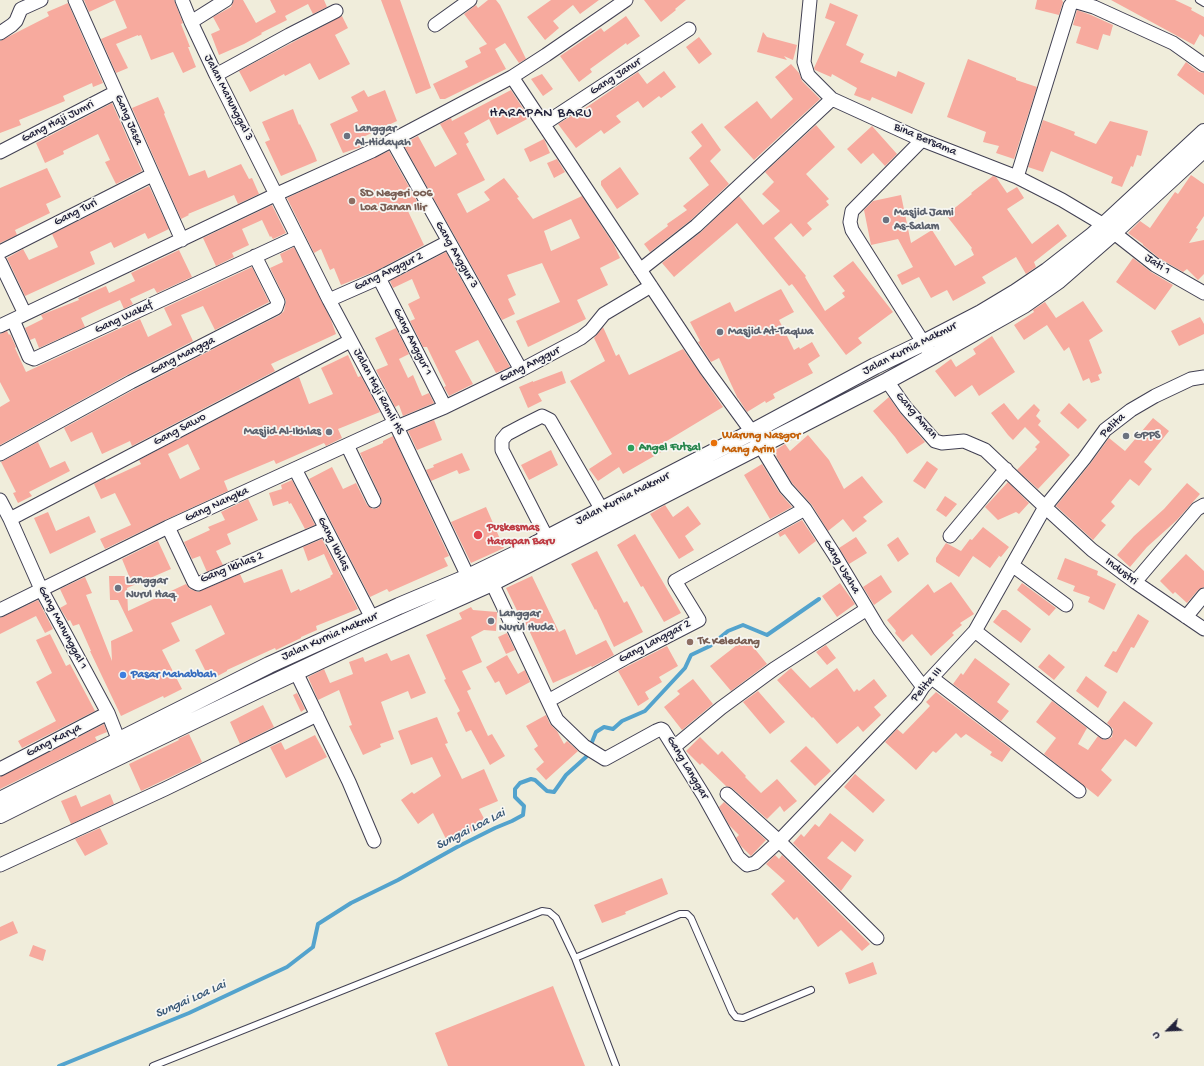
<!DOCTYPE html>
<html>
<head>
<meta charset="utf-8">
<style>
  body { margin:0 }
  #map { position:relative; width:1204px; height:1066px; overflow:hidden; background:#f0eddb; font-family:"Gochi Hand",sans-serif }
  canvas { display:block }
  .north { position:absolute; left:1148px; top:1010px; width:40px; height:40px; -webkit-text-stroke:3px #f6f6f2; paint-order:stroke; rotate:246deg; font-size:11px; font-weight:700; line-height:16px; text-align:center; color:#22223b }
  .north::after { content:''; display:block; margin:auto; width:14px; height:18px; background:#22223b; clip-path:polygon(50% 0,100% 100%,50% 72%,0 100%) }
</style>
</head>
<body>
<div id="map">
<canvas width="1204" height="1066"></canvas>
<div class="north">U</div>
</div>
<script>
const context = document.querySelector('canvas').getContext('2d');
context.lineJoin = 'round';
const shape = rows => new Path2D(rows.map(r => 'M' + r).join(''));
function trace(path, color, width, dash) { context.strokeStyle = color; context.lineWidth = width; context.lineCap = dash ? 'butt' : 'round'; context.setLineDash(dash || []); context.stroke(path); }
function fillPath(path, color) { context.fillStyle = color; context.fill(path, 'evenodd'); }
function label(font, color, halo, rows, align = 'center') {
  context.font = font + ' "Gochi Hand",sans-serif'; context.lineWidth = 3.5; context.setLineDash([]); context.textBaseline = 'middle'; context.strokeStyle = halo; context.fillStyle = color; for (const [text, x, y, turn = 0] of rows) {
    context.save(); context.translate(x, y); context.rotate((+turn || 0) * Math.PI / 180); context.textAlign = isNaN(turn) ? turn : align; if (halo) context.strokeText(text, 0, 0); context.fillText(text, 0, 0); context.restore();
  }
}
const stream = shape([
  [59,1066,189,1013,287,967,313,947,318,924,351,903,398,880,457,847,495,828,512,821,523,815,524,806,515,797,515,789,520,783,531,779,535,780,547,791,554,792,566,775,586,757,596,732,604,727,613,729,622,721,645,711,685,668,691,655,710,646,728,631,743,625,767,635,819,599]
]);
const building = shape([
  [84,0,174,0,183,23,181,24,190,47,188,47,196,67,183,73,173,52,151,60,141,35,138,36,138,35,116,44,128,68,116,73,101,39,127,28,115,0,89,12],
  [234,0,243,0,256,23,276,12,270,0,324,0,327,7,313,14,308,4,285,16,287,20,261,33,262,34,244,44,219,55,211,34,220,30,213,17,231,7],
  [381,0,400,0,431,88,416,94],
  [488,0,496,0,500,5,526,59,519,63,505,43,495,49,506,69,445,99,440,99,433,84,468,67,465,61,481,53,479,48,487,44,464,14,476,5,478,8],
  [551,0,599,0,580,14,573,5,553,21,559,28,545,40,527,17],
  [644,0,686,0,675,9,676,10,661,22],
  [1037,0,1062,0,1063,2,1059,15,1035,9],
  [1111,0,1175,0,1192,8,1191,10,1204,17,1204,37,1200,34,1194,45],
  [68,3,103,83,93,87,92,83,63,96,65,101,19,120,21,125,0,133,0,41,49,16,47,12],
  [830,3,858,15,846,45,864,54,860,62,896,77,898,71,925,83,912,114,872,97,870,101,854,95,857,88,832,74,831,77,815,70,814,68,835,22,825,18],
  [1077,10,1091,15,1113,25,1110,36,1103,34,1098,50,1076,43,1081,27,1073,25],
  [342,16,348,28,335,35,350,64,319,80,310,63,285,76,284,74,250,92,239,71],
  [626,16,640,36,627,45,626,43,590,69,592,72,579,82,560,56,601,28,604,32],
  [763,32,767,37,797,45,793,60,784,56,787,60,757,52],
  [699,37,712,54,699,64,686,47],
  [968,59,1016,78,1016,80,1037,87,1014,159,996,153,999,146,983,142,986,132,947,117],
  [1186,62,1199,72,1204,73,1204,95,1177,75],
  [791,64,799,73,802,81,820,99,754,160,724,127,757,101,771,119,793,99,775,77],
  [664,71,676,87,661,98,659,96,643,108,638,101,616,116,621,122,604,134,601,130,576,148,558,124,581,110,581,111,638,72,647,84],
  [542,74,553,89,543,96,531,79],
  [364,90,368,97,385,90,397,121,361,138,364,146,343,153,330,124,358,111,351,97],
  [511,90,529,118,497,135,489,119,464,133,469,142,466,144,485,180,457,194,467,213,490,200,484,192,504,178,519,197,517,198,533,219,582,196,614,245,620,258,600,268,608,285,577,300,586,319,528,347,516,321,560,302,542,263,507,275,516,295,508,299,515,314,502,320,403,144,418,136,435,167,457,154,440,124,451,118,452,121],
  [571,219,580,238,551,251,544,231],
  [158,97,165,113,164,114,189,176,205,170,208,178,241,164,249,179,252,178,259,194,238,204,234,195,188,214,189,215,181,219,132,108],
  [112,103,142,171,116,184,105,162,110,160,98,134,63,151,64,154,45,163,36,143],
  [293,109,299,125,300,124,314,153,317,161,281,176,265,142,270,140,262,122],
  [1043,120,1075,132,1074,135,1096,144,1110,121,1148,131,1141,156,1137,155,1133,167,1131,166,1122,187,1111,183,1113,177,1051,151,1043,172,1028,167],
  [702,123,721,150,710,161,729,184,691,220,650,252,644,244,668,226,667,224,687,210,683,206,709,185,689,158,702,146,691,132],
  [816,125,835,147,806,174,829,199,826,201,829,205,807,223,812,229,803,237,791,223,774,238,806,276,805,277,825,311,845,297,842,293,845,291,833,276,853,261,893,312,858,338,862,343,846,355,792,284,789,286,737,223,674,277,662,263,701,232,739,196,763,225,780,211,762,194,774,182,765,172],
  [872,126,897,154,885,166,873,153,861,164,847,149],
  [544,139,550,153,530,162,524,149],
  [389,151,418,203,407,209,424,245,376,271,341,285,334,268,330,270,321,249,314,253,287,198],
  [557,159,565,172,554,178,547,163],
  [620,167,639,194,617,209,601,185,601,181],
  [47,168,61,197,46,204,50,213,15,230,17,235,0,243,0,188],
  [1191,175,1204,184,1204,216,1196,228,1198,229,1189,243,1204,240,1204,274,1198,280,1187,269,1183,272,1159,258,1143,245,1143,244,1128,233,1140,221,1150,228,1175,192,1178,194],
  [993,176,996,177,1007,193,1017,187,1024,198,1007,209,1032,244,1058,224,1067,236,1034,262,1036,267,1026,274,1016,257,982,277,986,283,953,301,947,290,931,298,919,277,902,285,897,275,913,267,898,239,871,245,864,210,873,201,901,195,911,243,932,230,955,266,974,255,971,249,972,248,946,215,972,194,971,193],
  [149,186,169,229,148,239,145,233,114,248,111,242,90,252,95,264,25,296,7,258,23,249,29,260,58,247,52,234],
  [272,205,286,233,273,239,271,236,270,237,262,220,242,229,249,245,232,253,234,257,216,266,203,238],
  [294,247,331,320,336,334,271,364,275,371,132,446,130,441,102,454,92,432,71,442,64,428,135,389,280,315,284,311,286,301,270,268,283,262,280,254],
  [179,250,192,277,157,293,154,288,130,299,133,304,124,309,120,300,102,308,81,318,85,327,39,348,35,338,30,340,25,328,43,319,41,315,79,300,78,298,106,286,109,293,135,281,131,273],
  [446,252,510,367,496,373,478,340,455,351,473,384,449,396,444,387,446,386,427,347,423,347,410,321,415,319,408,304,420,298,412,279,393,288,390,281],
  [1133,258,1151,272,1173,285,1155,310,1116,282],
  [252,267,269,302,215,330,203,306,181,315,193,341,127,375,0,445,0,407,10,401,0,382,0,334,7,331,9,335,10,334,16,347,15,348,26,372,140,319,148,337,172,325,164,308],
  [781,289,794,312,779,320,794,350,799,347,800,349,812,342,820,356,808,364,813,373,773,394,775,398,766,403,765,401,747,412,738,398,738,399,719,358,711,362,698,342,700,341,690,322,730,302,735,312],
  [1083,301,1103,331,1089,340,1102,373,1098,375,1100,380,1091,383,1089,378,1083,381,1069,347,1064,351,1047,325,1024,340,1014,325,1034,312,1033,310,1045,302,1056,318],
  [1200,317,1204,324,1204,334,1179,346,1171,331],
  [603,327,616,356,619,354,629,375,683,349,723,407,660,445,663,451,623,474,619,467,598,481,589,469,612,454,570,381,605,361,594,338],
  [396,328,409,354,399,359,408,378,413,375,422,396,429,393,434,403,403,416,399,405,395,407,376,370,388,365,375,338],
  [992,336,1015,372,979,396,972,385,955,397,935,371,951,359,956,367,976,354,973,349],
  [348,355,358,377,361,376,380,412,338,429,342,438,326,446,324,443,276,464,274,460,224,481,228,491,165,520,105,549,100,539,131,525,115,493,101,499,94,484,105,478,106,480,141,464,139,460,294,379,299,377,309,404,333,394,321,368],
  [188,444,200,469,180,479,168,454],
  [562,371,566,383,538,394,542,401,528,408,519,387,533,381,533,382],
  [889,397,900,413,925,442,907,454,895,437,873,411],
  [1004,403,1018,420,1034,404,1040,410,1036,416,1041,421,1038,425,1070,455,1038,489,1017,470,1037,449,1035,447,1040,442,1025,427,1013,440,1008,435,991,413],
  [1069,403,1087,420,1078,429,1060,413],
  [1153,418,1169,431,1144,462,1152,469,1139,486,1130,479,1111,502,1115,506,1101,521,1106,525,1093,540,1056,506,1090,464,1109,438,1125,451],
  [434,420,442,440,417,450,408,431],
  [808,435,829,460,844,489,862,476,883,502,863,517,867,521,853,532,843,519,828,531,812,505,792,483,776,456,777,455,774,451,785,444,790,451],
  [393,436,449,556,444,558,448,566,389,592,387,589,370,597,309,479,332,467,343,489,356,483,367,505,373,509,378,508,382,502,381,498,360,453,383,443,383,441],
  [38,442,50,468,65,461,70,471,29,492,32,496,18,503,13,493,16,492,1,462],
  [551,450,558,465,529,480,521,465],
  [462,453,470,470,459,474,457,470,431,481,426,470,434,467,433,465],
  [927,461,938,469,925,489,913,481],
  [762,464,779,492,792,507,770,519,744,475],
  [292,480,315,525,305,529,291,503,289,504,288,501,273,506,269,493,282,489,281,485],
  [1008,482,1029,503,1019,514,1016,512,998,520,985,507],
  [1187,483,1200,494,1177,520,1147,547,1130,567,1117,555,1134,536,1164,509],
  [945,496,957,504,946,517,936,510],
  [248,499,258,520,227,534,231,544,216,551,223,565,207,572,200,556,192,559,184,542,210,530,208,527,225,520,221,512],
  [665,505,673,517,688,506,701,524,685,536,694,550,679,559,650,514],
  [486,507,504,548,471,563,451,522],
  [48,512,56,531,89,516,96,532,50,554,34,518],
  [802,520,816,541,799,554,785,534,780,537,778,533],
  [983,527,1009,547,1001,557,996,554,999,556,990,568,973,556,959,577,936,562,936,558,946,543,961,551,970,539,972,540],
  [635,534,681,613,664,622,643,586,641,587,617,545],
  [856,537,867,553,849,564,839,548],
  [898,537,909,554,898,562,887,545],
  [322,539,358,609,316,626,317,630,301,637,301,638,276,650,275,648,227,670,227,671,210,680,195,650,225,634,211,605,171,623,180,641,162,650,182,689,164,698,163,696,121,716,90,651,91,651,79,624,73,626,70,620,68,621,60,608,67,604,60,589,85,577,92,593,86,595,112,661,111,641,133,631,118,600,110,600,109,576,129,576,122,559,158,541,171,569,127,588,128,611,186,584,190,589,198,592,240,574,244,583,282,569,291,593,299,589,300,591,331,577,330,576,333,574,324,554,308,561,303,547],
  [597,551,624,603,627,601,643,632,614,647,596,609,595,610,571,564],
  [1186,554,1204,571,1204,587,1198,590,1187,603,1175,592,1173,594,1160,581],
  [1065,558,1098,571,1097,575,1116,584,1104,610,1088,602,1090,597,1073,591,1075,586,1057,579],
  [881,575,892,592,874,605,863,587],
  [532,576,559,632,565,629,576,655,606,640,614,655,592,667,591,666,553,683,528,628,526,629,506,588],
  [951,582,974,614,960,623,962,625,952,633,954,635,931,656,912,634,903,642,895,633,896,631,887,620,928,584,934,593],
  [840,583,855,604,837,617,822,596],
  [1022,583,1056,608,1049,616,1017,590],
  [38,600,53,629,45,633,36,616,0,634,0,618],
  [471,607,473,610,497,612,497,613,496,631,484,630,471,637,482,662,462,671,471,689,467,691,488,736,492,734,505,756,490,765,471,730,466,732,457,713,460,711,444,680,446,679,426,635,462,619,459,613],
  [1002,610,1006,610,1031,629,1021,643,993,622],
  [1138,614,1149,621,1134,648,1131,647,1117,673,1104,666,1113,651,1116,652],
  [507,633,515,650,506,654,498,637],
  [50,634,66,666,70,664,95,711,22,748,18,741,56,721,36,682,52,673,36,640],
  [746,638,767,664,731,691,710,666],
  [826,645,836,658,827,665,816,652],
  [667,646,678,666,659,677,662,682,645,692,649,699,638,706,618,671],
  [387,653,391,661,409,654,426,693,411,699,408,691,381,702,394,739,380,744,381,747,363,755,349,726,352,725,339,690,318,700,308,677,324,669,330,683,353,674,349,662,363,657,365,662],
  [1049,654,1065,667,1054,680,1038,667],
  [507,655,518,674,525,670,530,682,506,695,499,681,495,683,486,667],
  [975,658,1010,684,997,702,1009,711,1001,721,953,684,961,673,963,675],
  [791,668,810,688,837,668,854,692,857,689,859,691,874,679,887,696,874,707,881,715,863,732,858,726,837,744,813,717,812,718,777,680],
  [1086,676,1107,692,1098,708,1076,691],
  [693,679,713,704,682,730,664,707,680,694,677,691],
  [758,691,785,722,770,734,743,702],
  [936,692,1011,749,1002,762,990,755,992,752,966,734,961,738,956,733,936,753,933,751,916,770,885,742,897,729,903,734,930,706,926,702],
  [297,693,305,709,301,712,293,695],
  [1052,701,1087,728,1078,744,1088,750,1098,736,1104,740,1108,739,1112,737,1113,729,1107,723,1124,701,1153,723,1136,747,1125,739,1101,770,1112,780,1098,797,1044,754,1056,738,1036,722],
  [263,705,274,727,240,744,230,722],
  [546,715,550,724,557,731,564,744,567,741,578,751,546,780,536,769,544,762,534,749,538,746,526,726],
  [437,717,448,743,445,744,462,779,484,769,498,801,479,809,487,824,471,832,470,830,447,841,433,813,418,824,401,800,412,792,414,794,441,776,432,757,411,765,398,731],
  [104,724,107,732,95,737,97,741,0,789,0,777],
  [189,734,202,762,141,791,129,764,179,740,178,739],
  [315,735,327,757,286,778,270,747,281,742,285,750],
  [700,737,718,755,722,751,746,776,745,777,761,793,777,779,797,801,784,812,780,806,767,819,732,788,726,786,702,763,700,765,686,751],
  [806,746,831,771,815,786,790,761],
  [855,774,885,800,873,813,844,787],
  [110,794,114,804,71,824,61,801,76,795,81,807],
  [724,802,766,840,751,856,741,846,736,838,739,835,729,825,719,807],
  [830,813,864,840,855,852,842,841,827,858,852,876,841,891,793,843,801,834,804,837,815,824,819,827],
  [100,828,108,844,85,856,75,839],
  [775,855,779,859,782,855,870,944,862,951,841,930,818,947,797,917,794,920,771,894,785,881,766,864],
  [662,878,668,894,625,912,626,914,602,923,594,905],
  [13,921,18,933,0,941,0,927],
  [33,945,46,950,43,961,29,956],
  [873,962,877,974,849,984,845,973],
  [553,986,585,1066,448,1066,435,1033]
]);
const service = shape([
  [1199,0,1204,3],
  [575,958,680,914,687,914,691,918,732,1012,736,1017,743,1018,811,990],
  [153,1066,542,911,549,912,556,918,575,958,616,1066]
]);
const minor = shape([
  [75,0,182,240],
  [182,0,191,22,216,75,329,300,397,427,472,585],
  [810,0,804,62,808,75,832,99,922,140,1017,177,1062,200,1104,225,1155,265,1204,293],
  [191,22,226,0],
  [435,25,470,0],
  [0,33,12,25,16,21,21,9,41,0],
  [216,75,289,35,336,11],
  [512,77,706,369,752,432,786,488,805,509,834,554,879,629,923,687],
  [544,124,689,29],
  [392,140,521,370],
  [922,140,852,211,850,222,852,230,928,350],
  [0,152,116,92],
  [1017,177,1070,6,1073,2,1077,2,1094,7,1173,43,1204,65],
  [0,252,152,175],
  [0,262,25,314],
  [640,270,696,226,832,99],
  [379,278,445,407],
  [329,300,379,278,448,242],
  [13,320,29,357,34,359,297,237],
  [0,326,277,194,372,151,512,77,546,55,626,0],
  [887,381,906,408,935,441,942,443,964,441,985,450,1045,507,1092,550,1135,582,1204,629],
  [397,427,445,407,521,370,581,338,591,330,604,314,651,286],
  [347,445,374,501],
  [0,454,131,382,276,308,278,302,255,256],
  [295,469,372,618],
  [0,500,10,519,41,589,108,713,119,741,126,745],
  [10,519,350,341],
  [168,527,194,582,198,584,325,529],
  [950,536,1006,469],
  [547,538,502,450,502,440,507,434,524,425,542,416,550,420,602,510],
  [1012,565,1066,605],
  [1135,582,1197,509,1204,505],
  [492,583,557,720,584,746,605,759,656,731,661,729,663,730,704,796,738,857,747,865,755,863,779,841,916,698,923,687,975,631,1045,507,1084,459,1105,430,1131,410,1155,396,1191,379,1204,377],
  [0,610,168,527,395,423],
  [1186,617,1204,595],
  [975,631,1105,732],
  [296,672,349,782,374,841],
  [932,678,1079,791],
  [548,701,627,657,699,620,675,581,805,509],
  [674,747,721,708,774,669,867,609],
  [0,769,108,713],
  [727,794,779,841,877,938],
  [0,865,165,789,317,715]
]);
const tertiary = shape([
  [0,800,269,665,399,606,468,577,526,549,752,432,875,366,923,343,981,313,1016,292,1047,271,1093,235,1204,132],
  [0,815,60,785,258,690,360,642,492,583,887,381,933,356,1024,305,1058,281,1113,233,1204,149]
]);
const markers = [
  [347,136,4,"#6b7280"],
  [352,201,4,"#8d6e63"],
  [886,220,4,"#6b7280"],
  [720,332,4,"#6b7280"],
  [329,432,4,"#6b7280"],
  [1126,436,4,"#6b7280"],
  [714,443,4,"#e8710a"],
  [631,448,4,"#2e9e5b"],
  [478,535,5,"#e0444e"],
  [118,588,4,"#6b7280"],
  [491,621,4,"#6b7280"],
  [690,642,4,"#8d6e63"],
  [123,675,4,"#3f7fe0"]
];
const streetNames = [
  ["Gang Janur",616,77,-33],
  ["Jalan Manunggal 3",228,98,63],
  ["Gang Jasa",128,120,66],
  ["Gang Haji Jumri",58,122,-27],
  ["Bina Bersama",925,140,23],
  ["Gang Turi",76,213,-27],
  ["Gang Anggur 3",456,255,60],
  ["Jati 1",1157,265,33],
  ["Gang Anggur 2",389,272,-26],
  ["Gang Wakaf",124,318,-25],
  ["Gang Anggur 1",412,342,63],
  ["Jalan Kurnia Makmur",910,349,-27],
  ["Gang Mangga",183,356,-27],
  ["Gang Anggur",530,365,-27],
  ["Jalan Haji Ramli HS",378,392,62],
  ["Gang Aman",916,416,49],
  ["Pelita",1113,426,-43],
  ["Gang Sawo",180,430,-28],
  ["Jalan Kurnia Makmur",623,499,-27],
  ["Gang Nangka",217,505,-25],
  ["Gang Ikhlas",333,544,63],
  ["Gang Usaha",841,567,59],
  ["Gang Ikhlas 2",232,568,-22],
  ["Industri",1121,572,37],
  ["Gang Manunggal 1",62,628,62],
  ["Jalan Kurnia Makmur",330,637,-24],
  ["Gang Langgar 2",655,642,-28],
  ["Pelita III",927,685,-49],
  ["Gang Karya",54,741,-27],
  ["Gang Langgar",687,768,59]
];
const worshipNames = [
  ["Langgar",355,129],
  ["Al-Hidayah",355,143],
  ["Masjid Jami",894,213],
  ["As-Salam",894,227],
  ["Masjid At-Taqwa",728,332],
  ["Masjid Al-Ikhlas",321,432,"right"],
  ["GPPS",1134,436],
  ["Langgar",126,581],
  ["Nurul Haq",126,595],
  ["Langgar",499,614],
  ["Nurul Huda",499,628]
];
const educationNames = [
  ["SD Negeri 006",360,194],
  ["Loa Janan Ilir",360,208],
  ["TK Keledang",698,642]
];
const foodNames = [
  ["Warung Nasgor",722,436],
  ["Mang Arim",722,450]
];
const leisureNames = [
  ["Angel Futsal",639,448]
];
const healthNames = [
  ["Puskesmas",487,528],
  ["Harapan Baru",487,542]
];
const shopNames = [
  ["Pasar Mahabbah",131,675]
];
const waterNames = [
  ["Sungai Loa Lai",471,830,-27],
  ["Sungai Loa Lai",191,1000,-24]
];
const quarterNames = [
  ["HARAPAN BARU",541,114]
];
trace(stream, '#53a3cd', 4);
fillPath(building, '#f7aa9e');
trace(service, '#414053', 8);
trace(minor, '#414053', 15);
trace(tertiary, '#414053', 18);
trace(service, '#fff', 6);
trace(minor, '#fff', 13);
trace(tertiary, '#fff', 16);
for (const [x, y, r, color] of markers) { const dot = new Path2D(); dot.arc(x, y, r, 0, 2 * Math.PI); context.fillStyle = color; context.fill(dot); trace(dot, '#f6f6f2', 1.5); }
label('12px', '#22223b', '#f6f6f2', streetNames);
label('bold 12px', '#5b616d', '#f6f6f2', worshipNames, 'left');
label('bold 12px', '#785e54', '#f6f6f2', educationNames, 'left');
label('bold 12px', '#c56008', '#f6f6f2', foodNames, 'left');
label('bold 12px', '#27864d', '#f6f6f2', leisureNames, 'left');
label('bold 12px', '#be3a42', '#f6f6f2', healthNames, 'left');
label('bold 12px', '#366cbe', '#f6f6f2', shopNames, 'left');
label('italic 13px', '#365675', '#f6f6f2', waterNames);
context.letterSpacing = '1px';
label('14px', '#22223b', '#f6f6f2', quarterNames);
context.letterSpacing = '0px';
</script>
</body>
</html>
